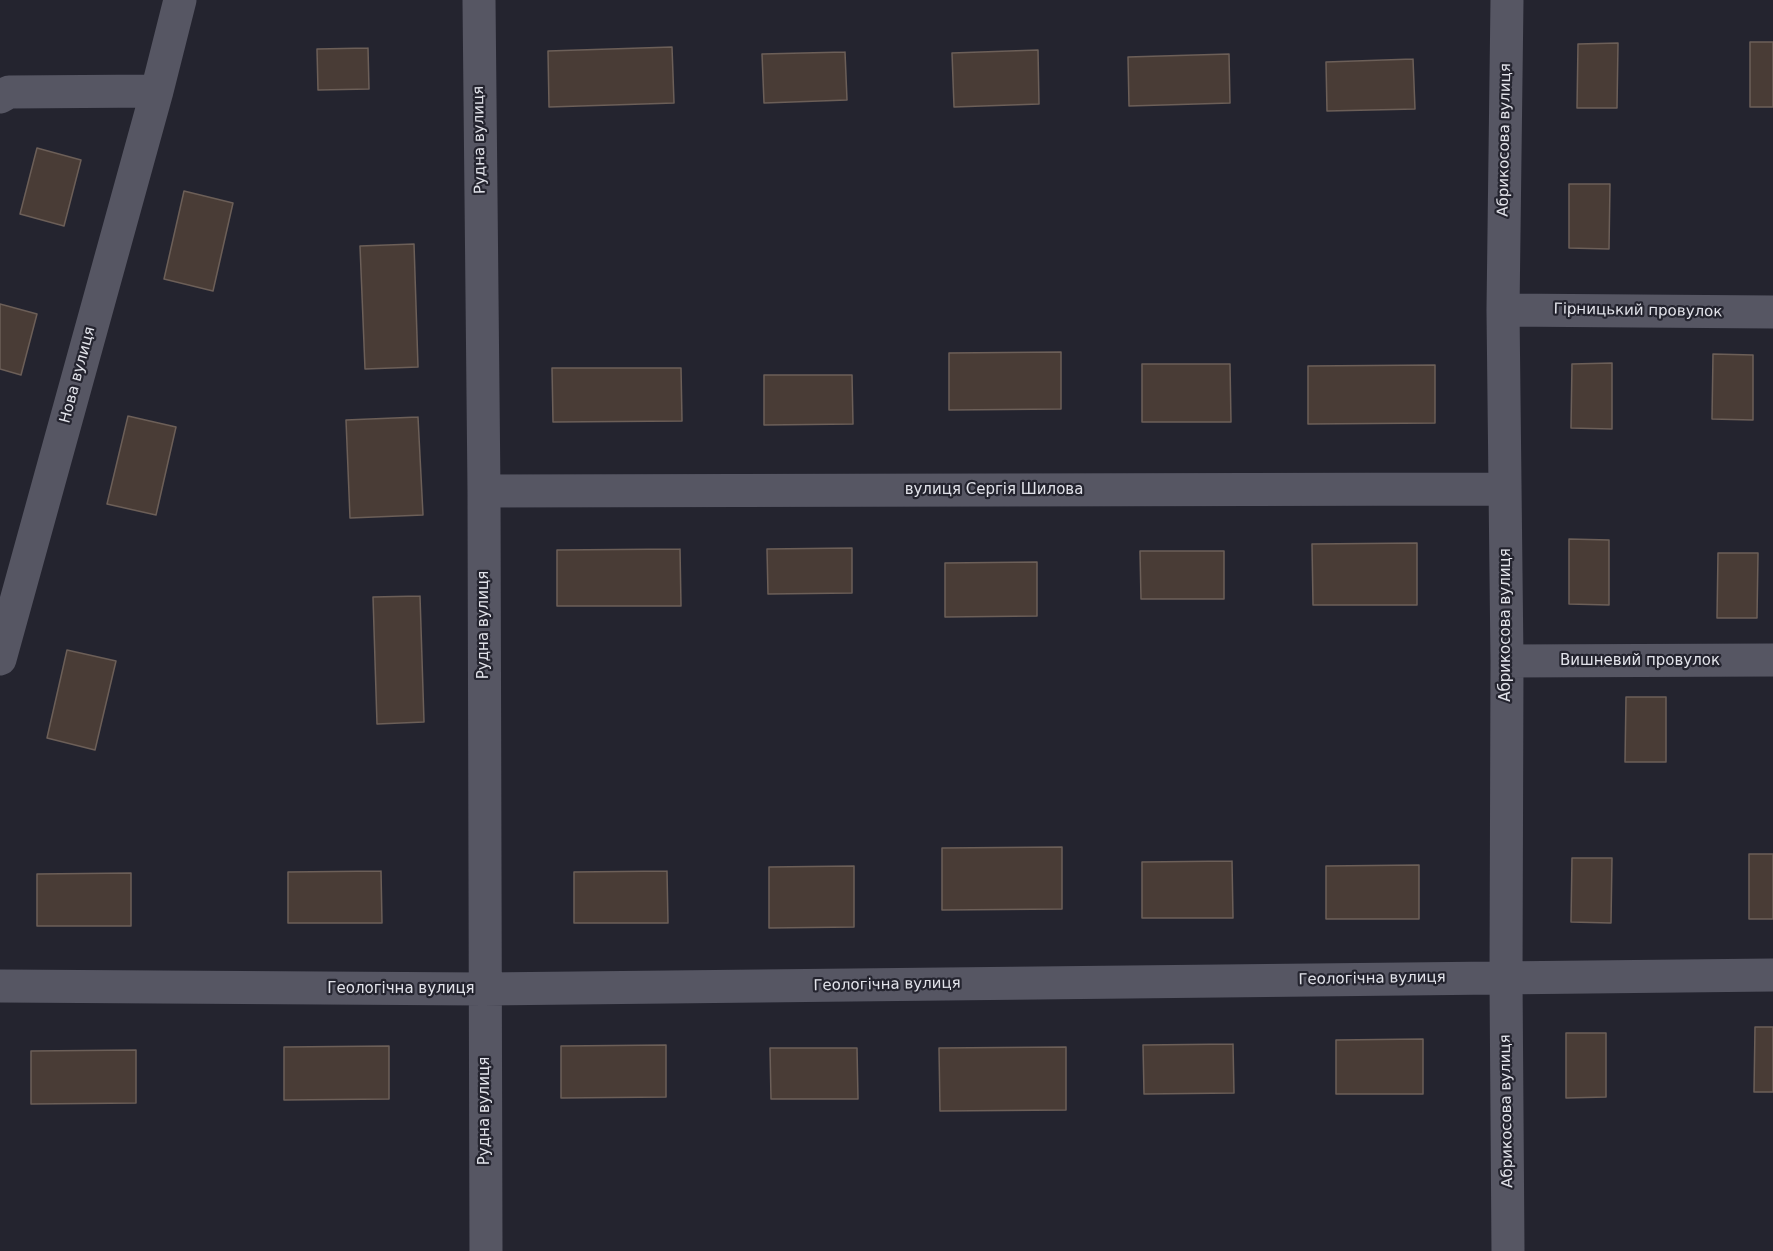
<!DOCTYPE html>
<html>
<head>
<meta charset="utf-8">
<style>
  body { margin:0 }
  canvas { display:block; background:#24242f }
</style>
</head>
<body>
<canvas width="1773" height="1251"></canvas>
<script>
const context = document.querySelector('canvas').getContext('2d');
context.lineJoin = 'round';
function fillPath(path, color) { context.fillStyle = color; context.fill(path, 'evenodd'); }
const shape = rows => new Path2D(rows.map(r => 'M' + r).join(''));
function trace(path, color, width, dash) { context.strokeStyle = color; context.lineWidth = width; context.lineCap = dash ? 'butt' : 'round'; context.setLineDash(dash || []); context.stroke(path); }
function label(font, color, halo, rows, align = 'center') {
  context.font = font + ' "DejaVu Sans",sans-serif'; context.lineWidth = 4.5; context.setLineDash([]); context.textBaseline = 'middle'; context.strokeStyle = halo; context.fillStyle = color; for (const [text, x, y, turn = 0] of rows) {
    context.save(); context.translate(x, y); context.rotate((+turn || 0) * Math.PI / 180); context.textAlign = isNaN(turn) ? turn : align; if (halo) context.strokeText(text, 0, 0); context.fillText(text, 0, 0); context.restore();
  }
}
const building = shape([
  [1750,42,1773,42,1773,107,1750,107,1750,42],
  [1618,43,1617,108,1577,108,1578,44,1618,43],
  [672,47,674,103,549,107,548,51,672,47],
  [368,48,369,89,318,90,317,49,368,48],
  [1038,50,1039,104,954,107,952,53,1038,50],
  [845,52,847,100,764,103,762,54,845,52],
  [1229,54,1230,103,1129,106,1128,57,1229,54],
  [1413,59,1415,109,1327,111,1326,62,1413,59],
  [37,148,81,160,64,226,20,214,37,148],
  [1569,184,1610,184,1609,249,1569,248,1569,184],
  [184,191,233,203,213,291,164,279,184,191],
  [414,244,418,367,365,369,360,246,414,244],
  [0,304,37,314,21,375,0,369,0,304],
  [1061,352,1061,409,949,410,949,353,1061,352],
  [1713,354,1753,355,1753,420,1712,419,1713,354],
  [1612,363,1612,429,1571,428,1572,364,1612,363],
  [1142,364,1230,364,1231,422,1142,422,1142,364],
  [1435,365,1435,423,1308,424,1308,366,1435,365],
  [552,368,681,368,682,421,553,422,552,368],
  [764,375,852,375,853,424,764,425,764,375],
  [128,416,176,427,156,515,107,504,128,416],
  [418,417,423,515,350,518,346,420,418,417],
  [1569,539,1609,540,1609,605,1569,604,1569,539],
  [1417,543,1417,605,1313,605,1312,544,1417,543],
  [852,548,852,593,768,594,767,549,852,548],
  [680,549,681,606,557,606,557,550,680,549],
  [1140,551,1224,551,1224,599,1141,599,1140,551],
  [1718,553,1758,553,1757,618,1717,618,1718,553],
  [1037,562,1037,616,945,617,945,563,1037,562],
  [420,596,424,722,377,724,373,597,420,596],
  [67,650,116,661,95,750,47,738,67,650],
  [1626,697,1666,697,1666,762,1625,762,1626,697],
  [1062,847,1062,909,942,910,942,848,1062,847],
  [1749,854,1773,854,1773,919,1749,919,1749,854],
  [1572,858,1612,858,1611,923,1571,922,1572,858],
  [1232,861,1233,918,1142,918,1142,862,1232,861],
  [1419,865,1419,919,1326,919,1326,866,1419,865],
  [854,866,854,927,769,928,769,867,854,866],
  [381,871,382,923,288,923,288,872,381,871],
  [667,871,668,923,574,923,574,872,667,871],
  [131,873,131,926,37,926,37,874,131,873],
  [1755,1027,1773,1027,1773,1092,1754,1092,1755,1027],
  [1566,1033,1606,1033,1606,1097,1566,1098,1566,1033],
  [1423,1039,1423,1094,1336,1094,1336,1040,1423,1039],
  [1233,1044,1234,1093,1144,1094,1143,1045,1233,1044],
  [666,1045,666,1097,561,1098,561,1046,666,1045],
  [389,1046,389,1099,284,1100,284,1047,389,1046],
  [1066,1047,1066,1110,940,1111,939,1048,1066,1047],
  [770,1048,857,1048,858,1099,771,1099,770,1048],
  [136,1050,136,1103,31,1104,31,1051,136,1050]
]);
const street = shape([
  [479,0,484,491,486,1251],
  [1507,0,1503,310,1507,661,1506,978,1508,1251],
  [0,97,9,92,157,91],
  [1503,310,1773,312],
  [484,491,1505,489],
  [0,659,157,91,180,0],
  [1507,661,1773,660],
  [0,986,484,989,1773,975]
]);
const streetNames = [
  ["Рудна вулиця",480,140,-91],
  ["Абрикосова вулиця",1505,140,-89],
  ["Гірницький провулок",1638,311,1],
  ["Нова вулиця",78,375,-75],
  ["вулиця Сергія Шилова",994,490],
  ["Рудна вулиця",484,625,-90],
  ["Абрикосова вулиця",1506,625,-90],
  ["Вишневий провулок",1640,661],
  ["Геологічна вулиця",1372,979,-1],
  ["Геологічна вулиця",887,985,-1],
  ["Геологічна вулиця",401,989],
  ["Рудна вулиця",485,1111,-90],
  ["Абрикосова вулиця",1507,1111,-91]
];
fillPath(building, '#493c36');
trace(building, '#6c5f58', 1.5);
trace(street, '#565663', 33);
label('15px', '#e2e3ea', '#24242f', streetNames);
</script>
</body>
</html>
